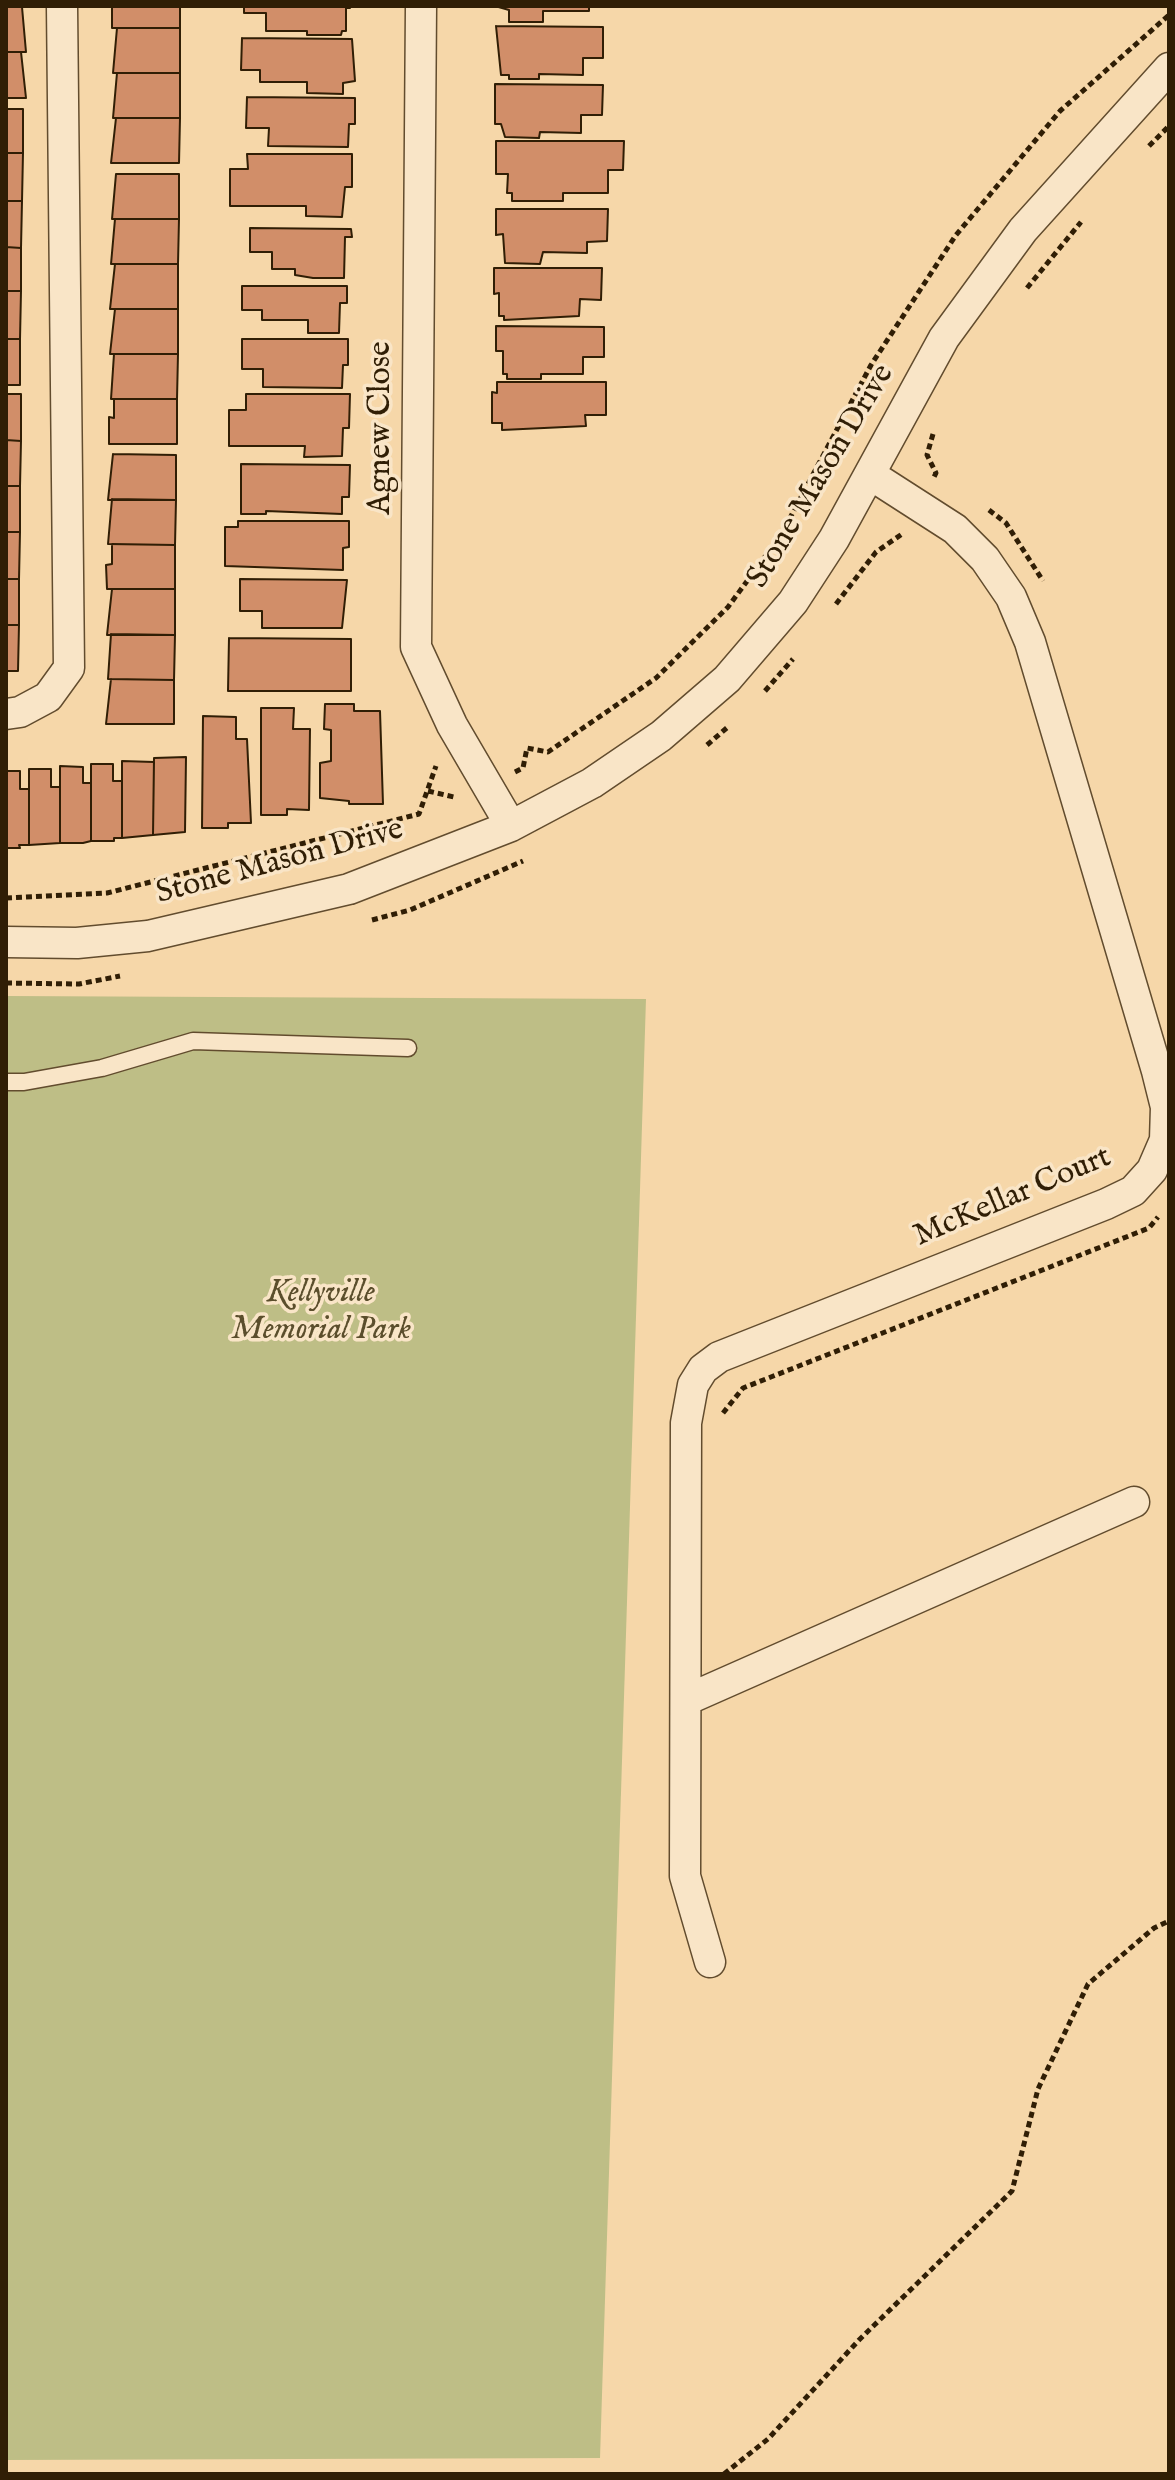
<!DOCTYPE html>
<html>
<head>
<meta charset="utf-8">
<style>
  body { margin:0 }
  #map { position:relative; width:1175px; height:2480px; overflow:hidden; background:#f6d7a9; font-family:"IM FELL English",serif }
  canvas { display:block }
  .frame { position:absolute; inset:0; border:8px solid #301e05; pointer-events:none }
</style>
</head>
<body>
<div id="map">
<canvas width="1175" height="2480"></canvas>
<div class="frame"></div>
</div>
<script>
const context = document.querySelector('canvas').getContext('2d');
context.lineJoin = 'round';
function fillPath(path, color) { context.fillStyle = color; context.fill(path, 'evenodd'); }
const shape = rows => new Path2D(rows.map(r => 'M' + r).join(''));
function trace(path, color, width, dash) { context.strokeStyle = color; context.lineWidth = width; context.lineCap = dash ? 'butt' : 'round'; context.setLineDash(dash || []); context.stroke(path); }
function label(font, color, halo, rows, align = 'center') {
  context.font = font + ' "IM FELL English",serif'; context.lineWidth = 7; context.setLineDash([]); context.textBaseline = 'middle'; context.strokeStyle = halo; context.fillStyle = color; for (const [text, x, y, turn = 0] of rows) {
    context.save(); context.translate(x, y); context.rotate((+turn || 0) * Math.PI / 180); context.textAlign = isNaN(turn) ? turn : align; if (halo) context.strokeText(text, 0, 0); context.fillText(text, 0, 0); context.restore();
  }
}
const green = shape([
  [6,996,646,999,600,2458,6,2460]
]);
const building = shape([
  [112,6,180,6,180,28,112,28,112,6],
  [244,6,350,6,350,8,346,8,346,31,342,31,341,35,307,35,307,31,266,31,266,13,244,13,244,6],
  [495,6,589,6,589,11,543,11,543,22,509,22,509,10,495,6],
  [6,7,22,7,26,52,6,52,6,7],
  [496,26,603,27,603,58,583,58,583,75,539,74,539,79,509,79,509,75,501,75,496,26],
  [117,28,180,28,180,73,113,73,117,28],
  [242,38,352,39,355,81,343,83,343,94,307,93,307,82,260,82,260,70,241,70,242,38],
  [6,52,21,52,26,98,6,98,6,52],
  [117,73,180,73,180,118,113,118,117,73],
  [495,84,603,85,602,115,581,115,581,133,540,132,539,138,505,137,501,124,495,124,495,84],
  [247,97,355,98,355,124,349,124,348,147,268,146,269,128,246,128,247,97],
  [6,109,23,109,23,153,6,153,6,109],
  [116,118,180,118,179,163,111,163,116,118],
  [496,141,624,141,623,170,608,170,608,193,563,193,563,201,512,201,512,193,507,193,508,174,496,174,496,141],
  [6,153,23,153,22,201,6,201,6,153],
  [247,154,352,154,352,187,345,187,342,217,306,216,306,206,230,206,230,169,248,169,247,154],
  [116,174,179,174,179,219,112,219,116,174],
  [6,201,22,201,21,248,6,247,6,201],
  [496,209,608,209,607,241,587,242,587,253,543,252,540,264,505,263,503,234,496,235,496,209],
  [115,219,179,219,178,264,111,264,115,219],
  [250,228,351,229,352,237,345,237,344,278,313,278,295,275,295,269,272,269,272,252,250,252,250,228],
  [6,247,21,248,21,291,6,291,6,247],
  [115,264,178,264,178,309,110,309,115,264],
  [494,268,602,268,601,300,580,299,579,316,504,320,504,316,499,316,499,293,494,294,494,268],
  [242,286,347,286,347,303,340,303,339,333,308,333,308,320,262,320,262,310,242,310,242,286],
  [6,291,21,291,20,339,6,339,6,291],
  [115,309,178,309,178,354,110,354,115,309],
  [496,326,604,327,604,357,583,357,583,374,541,374,541,379,507,379,507,374,503,374,503,351,496,351,496,326],
  [6,339,20,339,20,385,6,385,6,339],
  [242,339,348,339,348,365,343,365,342,388,263,387,263,369,242,369,242,339],
  [114,354,178,354,177,399,111,399,114,354],
  [497,382,606,382,606,415,585,415,586,426,502,430,502,423,492,423,492,392,497,393,497,382],
  [6,394,21,394,21,441,6,440,6,394],
  [246,394,350,394,349,428,343,428,342,456,304,457,305,446,229,446,229,410,246,410,246,394],
  [114,399,177,399,177,444,109,444,109,417,114,418,114,399],
  [6,440,21,441,20,486,6,486,6,440],
  [113,454,176,455,176,500,108,500,113,454],
  [241,464,350,465,349,497,342,497,342,514,266,511,266,514,241,514,241,464],
  [6,486,20,486,20,532,6,532,6,486],
  [112,499,176,500,175,545,108,544,112,499],
  [238,521,349,521,349,547,343,548,343,570,225,566,225,527,238,527,238,521],
  [6,532,20,532,19,579,6,579,6,532],
  [112,544,175,545,175,589,107,589,106,565,112,564,112,544],
  [6,579,19,579,19,625,6,625,6,579],
  [240,579,347,580,342,628,262,628,262,611,240,611,240,579],
  [112,589,175,589,175,635,107,635,112,589],
  [6,625,19,625,18,671,6,671,6,625],
  [111,634,175,635,174,680,108,679,111,634],
  [229,638,351,639,351,691,228,691,229,638],
  [111,679,174,680,174,724,106,724,111,679],
  [325,704,354,704,354,711,380,711,383,804,349,804,349,801,320,798,320,763,331,761,331,730,324,729,325,704],
  [261,708,294,708,293,729,310,729,309,810,287,809,287,815,261,815,261,708],
  [203,716,236,717,236,739,247,739,251,823,228,823,228,828,202,828,203,716],
  [186,757,185,832,153,835,154,758,186,757],
  [122,761,154,762,153,835,122,838,122,761],
  [91,764,113,764,113,781,122,781,122,838,114,838,114,841,91,841,91,764],
  [60,766,83,767,83,783,91,783,91,841,83,843,60,843,60,766],
  [29,769,51,769,51,787,60,787,60,843,29,845,29,769],
  [6,771,20,771,20,789,29,789,29,845,19,845,20,848,6,848,6,771]
]);
const path = shape([
  [1149,146,1169,126],
  [1027,288,1081,222],
  [933,434,927,455,936,473,934,477],
  [989,510,1006,523,1043,581],
  [836,604,876,552,902,534],
  [765,691,793,659],
  [707,745,729,726],
  [515,772,523,768,527,748,548,752,656,678,728,607,781,535,871,365,956,235,1060,111,1169,15],
  [428,791,454,797],
  [6,898,107,893,419,814,436,766],
  [372,920,410,910,523,861],
  [6,983,79,984,120,976],
  [723,1413,743,1388,1149,1228,1158,1217],
  [724,2474,768,2439,859,2340,1012,2191,1038,2089,1088,1984,1154,1928,1169,1921]
]);
const service = shape([
  [6,1082,24,1082,102,1068,193,1041,408,1048]
]);
const minor = shape([
  [421,6,416,647,452,725,511,826],
  [6,714,20,712,48,697,69,668,62,6],
  [6,942,77,943,148,936,349,889,511,826,592,783,661,736,727,679,793,602,834,539,944,338,1023,230,1169,68],
  [686,1700,1134,1502],
  [710,1962,685,1876,686,1423,693,1385,703,1369,719,1357,1106,1204,1133,1191,1152,1170,1165,1140,1166,1107,1157,1071,1030,642,1011,597,985,559,955,529,871,475]
]);
const streetNames = [
  ["Agnew Close",382,428,-90],
  ["Stone Mason Drive",822,477,-59],
  ["Stone Mason Drive",280,863,-15],
  ["McKellar Court",1013,1198,-23]
];
const parkNames = [
  ["Kellyville",321,1294],
  ["Memorial Park",321,1331]
];
fillPath(green, '#bebe86');
fillPath(building, '#d18e69');
trace(building, '#301e05', 2);
trace(service, '#624c2e', 19);
trace(minor, '#624c2e', 33);
trace(path, '#301e05', 5, [6, 4]);
trace(service, '#f9e5c7', 16);
trace(minor, '#f9e5c7', 30);
label('32px', '#301e05', '#f9e5c7', streetNames);
label('italic 32px', '#5b4e2c', '#f9e5c7', parkNames);
</script>
</body>
</html>
